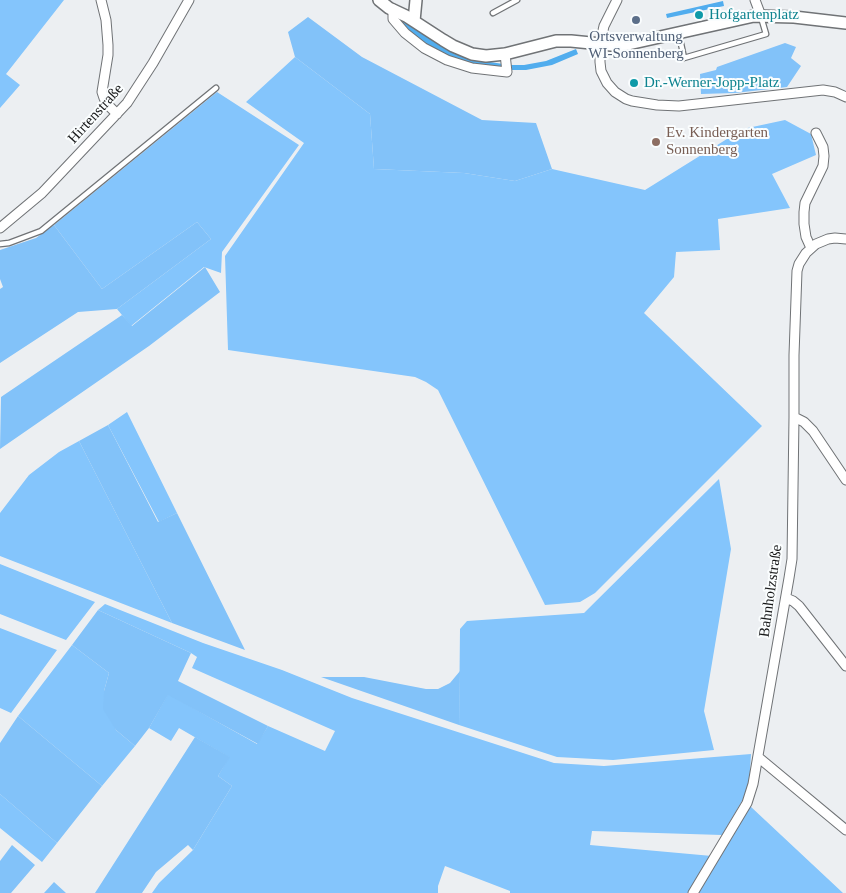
<!DOCTYPE html>
<html>
<head>
<meta charset="utf-8">
<style>
  body { margin:0 }
  canvas { display:block; background:#eceff2 }
</style>
</head>
<body>
<canvas width="846" height="893"></canvas>
<script>
const context = document.querySelector('canvas').getContext('2d');
context.lineJoin = 'round';
function fillPath(path, color) { context.fillStyle = color; context.fill(path, 'evenodd'); }
const shape = rows => new Path2D(rows.map(r => 'M' + r).join(''));
function trace(path, color, width, dash) { context.strokeStyle = color; context.lineWidth = width; context.lineCap = dash ? 'butt' : 'round'; context.setLineDash(dash || []); context.stroke(path); }
function label(font, color, halo, rows, align = 'center') {
  context.font = font + ' Georgia,serif'; context.lineWidth = 4; context.setLineDash([]); context.textBaseline = 'middle'; context.strokeStyle = halo; context.fillStyle = color; for (const [text, x, y, turn = 0] of rows) {
    context.save(); context.translate(x, y); context.rotate((+turn || 0) * Math.PI / 180); context.textAlign = isNaN(turn) ? turn : align; if (halo) context.strokeText(text, 0, 0); context.fillText(text, 0, 0); context.restore();
  }
}
const green = shape([
  [0,0,64,0,6,74,20,85,0,108],
  [295,57,370,114,374,169,464,173,515,181,552,169,645,190,743,129,785,120,811,134,816,155,772,174,790,208,718,219,720,250,676,252,674,277,644,313,762,426,595,593,580,602,545,605,438,390,426,382,415,377,228,350,225,256,304,143,246,102],
  [217,92,299,145,222,252,221,273,204,267,131,326,117,309,211,239,197,222,102,289,54,225],
  [127,412,177,513,159,522,108,425],
  [79,441,172,623,0,556,0,513,29,475,59,452],
  [719,479,731,549,704,711,714,750,613,760,557,757,459,725,460,629,467,621,584,613],
  [0,564,95,602,66,640,0,614],
  [105,604,203,643,282,670,352,698,554,763,604,766,751,754,749,789,722,835,592,831,590,845,712,856,688,893,510,893,510,891,445,866,438,886,438,893,152,893,159,883,193,850,232,786,218,776,229,757,179,728,171,741,149,728,168,694,257,744,268,726,325,751,335,731,192,668,197,657,191,653,98,610],
  [0,628,57,650,11,713,0,708],
  [72,645,109,673,104,691,116,730,135,746,102,786,18,716],
  [0,794,57,843,42,862,0,828],
  [750,806,843,893,698,893]
]);
const forest = shape([
  [308,17,362,57,482,120,536,123,552,169,515,181,464,173,374,169,370,114,295,57,288,32],
  [785,43,796,47,791,58,801,66,787,87,735,93,701,94,700,74,716,70,717,67],
  [197,222,211,239,117,309,78,312,0,363,0,289,3,287,0,279,0,250,36,238,54,225,102,289],
  [205,267,220,292,149,346,0,449,1,397,122,315,132,326],
  [108,425,158,522,177,513,245,650,172,623,79,441],
  [98,610,191,653,178,681,268,726,258,744,168,695,149,728,135,746,116,730,103,709,104,691,109,673,72,645],
  [460,671,459,725,321,677,364,677,426,689,438,689,450,683],
  [18,716,102,786,57,843,0,794,0,743],
  [195,737,230,757,218,776,232,786,193,850,188,845,156,872,142,893,95,893],
  [12,845,35,865,11,893,0,893,0,861],
  [54,882,66,893,44,893]
]);
const water = shape([
  [723,1,724,6,667,18,666,14],
  [405,20,437,43,455,53,477,60,503,64,502,70,455,60,427,46,400,24],
  [576,49,578,54,552,65,526,70,512,70,511,65,524,65,546,61]
]);
const service = shape([
  [493,13,517,0],
  [679,34,684,58,766,34,761,17],
  [0,244,9,243,41,231,216,88]
]);
const minor = shape([
  [101,0,106,20,108,45,108,55,102,92,104,98,107,104,117,114],
  [617,0,604,26,600,44,600,62,601,71,607,83,615,92,626,99,632,101,657,105,679,106,823,90,835,92,846,97],
  [755,0,761,16],
  [393,9,393,19,405,33,424,48,447,60,472,68,507,72,505,54],
  [0,228,42,193,127,103,153,63,189,0],
  [811,248,806,237,804,224,804,212,805,203,823,166,824,156,823,147,816,133],
  [794,417,804,422,813,431,846,480],
  [786,598,793,601,799,606,846,666],
  [758,757,846,830],
  [693,893,747,803,753,784,789,578,792,559,794,417,794,355,797,271,799,264,806,253,816,244,828,239,835,238,846,239]
]);
const secondary = shape([
  [379,0,389,8,406,16,443,40,453,46,472,54,486,56,505,54,556,41,571,41,611,45,624,45,754,16,794,17,846,23],
  [414,21,416,0]
]);
const markers = [
  [699,15,5,"#0f9aa8"],
  [636,20,5,"#5c6f8a"],
  [634,83,5,"#0f9aa8"],
  [656,142,5,"#8d6e63"]
];
const cultureNames = [
  ["Hofgartenplatz",709,15],
  ["Dr.-Werner-Jopp-Platz",644,83]
];
const serviceNames = [
  ["Ortsverwaltung",636,37],
  ["WI-Sonnenberg",636,54]
];
const streetNames = [
  ["Hirtenstraße",96,114,-48],
  ["Bahnholzstraße",771,591,-82]
];
const educationNames = [
  ["Ev. Kindergarten",666,133],
  ["Sonnenberg",666,150]
];
fillPath(green, '#84c5fc');
fillPath(forest, '#82c2f9');
fillPath(water, '#51adee');
trace(service, '#707376', 7);
trace(minor, '#707376', 11);
trace(secondary, '#707376', 14);
trace(service, '#fff', 4.5);
trace(minor, '#fff', 9);
trace(secondary, '#fff', 11);
for (const [x, y, r, color] of markers) { const dot = new Path2D(); dot.arc(x, y, r, 0, 2 * Math.PI); context.fillStyle = color; context.fill(dot); trace(dot, '#fafdfe', 2); }
label('15px', '#0d838f', '#fafdfe', cultureNames, 'left');
label('15px', '#4e5e75', '#fafdfe', serviceNames);
label('15px', '#18191a', '#fafdfe', streetNames);
label('15px', '#785e54', '#fafdfe', educationNames, 'left');
</script>
</body>
</html>
